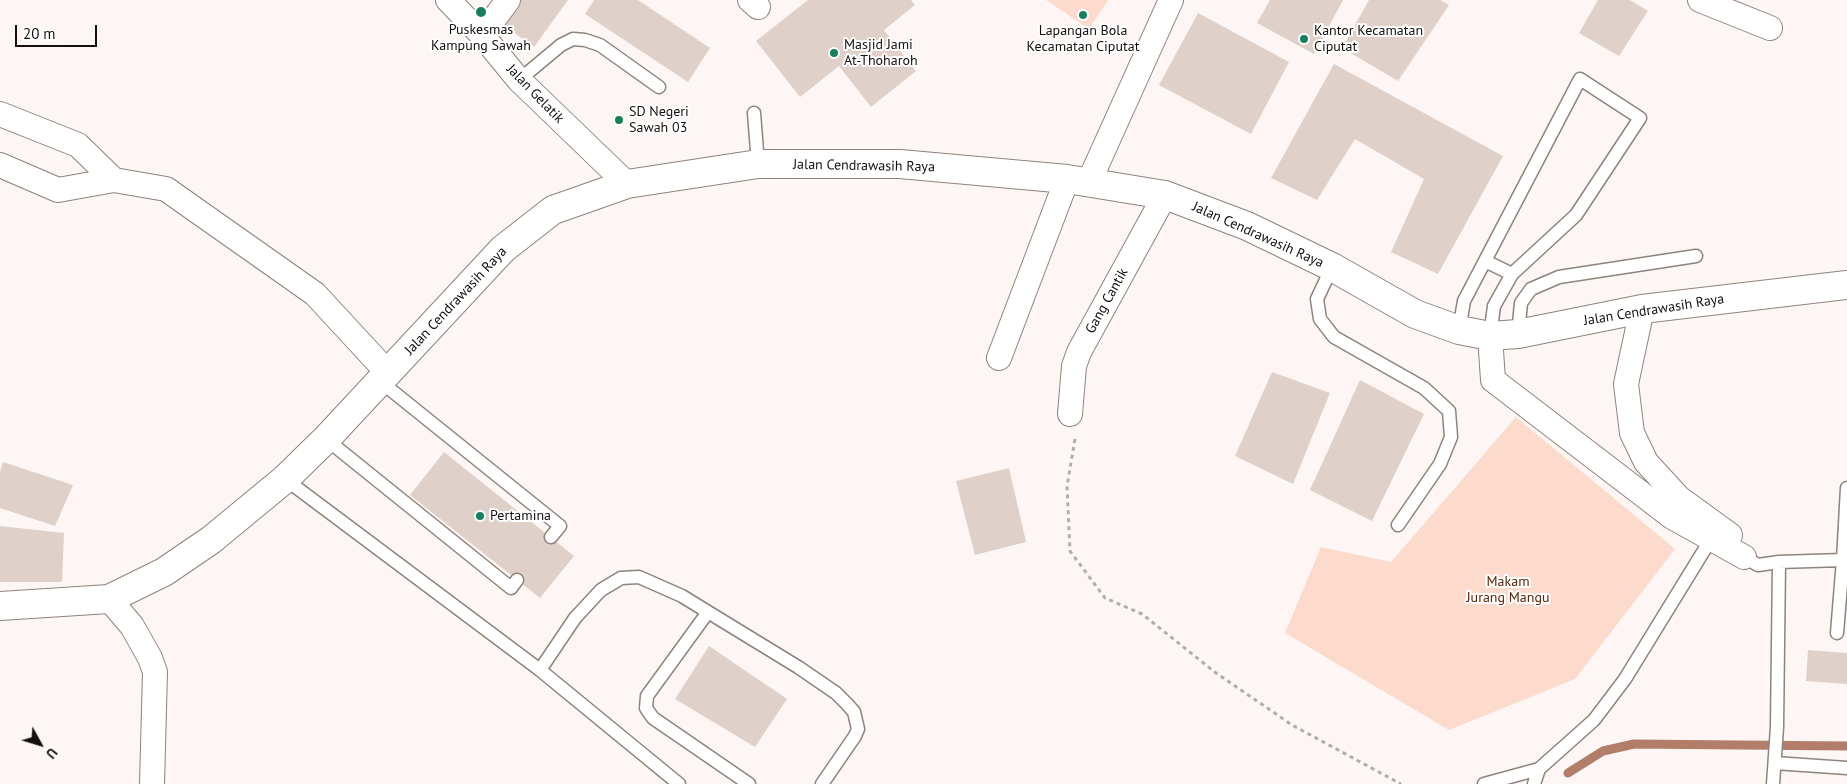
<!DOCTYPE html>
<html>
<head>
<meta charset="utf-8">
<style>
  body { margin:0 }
  #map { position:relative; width:1847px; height:784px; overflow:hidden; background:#fdf6f4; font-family:"PT Sans",sans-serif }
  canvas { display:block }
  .north { position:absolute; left:15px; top:719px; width:50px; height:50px; -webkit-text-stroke:4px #fff; paint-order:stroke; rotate:129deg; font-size:14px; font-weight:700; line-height:20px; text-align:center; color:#140f0d }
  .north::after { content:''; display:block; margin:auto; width:18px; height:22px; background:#140f0d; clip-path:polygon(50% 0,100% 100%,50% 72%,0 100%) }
  .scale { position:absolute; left:15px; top:25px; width:82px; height:22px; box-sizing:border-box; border:2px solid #140f0d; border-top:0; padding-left:6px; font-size:15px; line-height:18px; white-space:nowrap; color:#140f0d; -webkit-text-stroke:4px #fff; paint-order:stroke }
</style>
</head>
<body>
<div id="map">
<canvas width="1847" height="784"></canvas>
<div class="north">U</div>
<div class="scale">20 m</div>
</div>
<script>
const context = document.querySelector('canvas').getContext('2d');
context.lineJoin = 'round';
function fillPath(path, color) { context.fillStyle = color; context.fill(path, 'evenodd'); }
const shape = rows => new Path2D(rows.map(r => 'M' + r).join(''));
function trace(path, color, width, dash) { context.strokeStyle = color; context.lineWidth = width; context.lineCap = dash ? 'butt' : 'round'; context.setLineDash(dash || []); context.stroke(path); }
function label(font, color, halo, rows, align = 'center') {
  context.font = font + ' "PT Sans",sans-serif'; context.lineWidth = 4; context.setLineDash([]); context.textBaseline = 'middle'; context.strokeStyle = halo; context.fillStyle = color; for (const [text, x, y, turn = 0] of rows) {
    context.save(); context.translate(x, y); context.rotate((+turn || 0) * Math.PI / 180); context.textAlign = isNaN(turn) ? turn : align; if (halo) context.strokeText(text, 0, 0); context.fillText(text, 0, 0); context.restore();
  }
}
const green = shape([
  [1046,0,1108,0,1089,29],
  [1516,417,1675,549,1575,679,1449,730,1285,633,1321,547,1391,562]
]);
const stream = shape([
  [1568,773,1603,751,1634,744,1847,746]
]);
const building = shape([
  [520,0,568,0,534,47,502,24],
  [594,0,638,0,710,48,688,82,585,14],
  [808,0,911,0,915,5,884,30,916,71,871,107,839,66,800,97,756,41],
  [1270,0,1343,0,1314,54,1257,23],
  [1369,0,1440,0,1449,5,1398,81,1342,48],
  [1598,0,1630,0,1648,11,1619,56,1579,33],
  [1198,13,1289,62,1251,134,1159,85],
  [1334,64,1503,156,1438,274,1391,252,1424,179,1355,139,1317,200,1271,178],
  [1272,372,1330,393,1293,484,1235,456],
  [1360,380,1424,414,1372,521,1310,490],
  [444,452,574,556,540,598,410,495],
  [3,462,73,485,55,526,0,508,0,472],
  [1009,468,1026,542,975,555,956,481],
  [0,526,64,533,62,582,0,582],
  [709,646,787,699,755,747,675,699],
  [1808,650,1847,653,1847,684,1806,681]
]);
const path = shape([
  [1075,439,1067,486,1070,551,1105,598,1142,614,1216,673,1292,725,1401,784]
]);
const lane = shape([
  [519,80,561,45,573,39,585,40,600,45,659,87],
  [754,113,758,164],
  [1485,261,1512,274],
  [1332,267,1317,299,1320,319,1334,337,1424,388,1449,411,1451,437,1440,464,1398,525],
  [1459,330,1464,301,1580,79,1640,118,1576,215,1512,274,1494,306,1490,336],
  [1518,334,1521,303,1531,289,1559,277,1696,256],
  [381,382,560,526,551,537],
  [326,439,511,588,517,580],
  [285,479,540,670,679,784],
  [1744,557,1758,565,1779,562,1843,560,1847,488],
  [708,612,647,696,646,708,653,718,749,784],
  [1837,633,1843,560],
  [540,670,575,618,601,590,621,578,639,577,682,596,708,612,798,667,836,693,847,704,854,712,858,729,855,736,822,784],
  [1775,763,1847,768],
  [1484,784,1539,769,1594,720,1625,679,1711,539],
  [1534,784,1539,769],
  [1773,784,1777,727,1779,562]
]);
const street = shape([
  [448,0,482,35,519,80,627,184],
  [750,0,758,7],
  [1700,0,1770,28],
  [482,35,508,0],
  [0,114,78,145,114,180],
  [0,165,58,190,114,180,166,189,315,294,388,373],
  [1088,184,1171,0],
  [1642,309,1626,384,1632,433,1646,462,1679,498,1730,535],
  [1490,336,1493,380,1672,517,1744,557],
  [999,358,1067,179],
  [1070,414,1074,366,1079,352,1165,195],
  [109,599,132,626,150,658,155,672,152,784]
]);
const secondary = shape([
  [0,606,109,599,164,572,211,540,285,479,326,439,503,249,553,210,627,184,758,164,900,164,1067,179,1165,195,1247,226,1332,267,1415,314,1459,330,1490,336,1518,334,1642,309,1847,285]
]);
const markers = [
  [481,12,6,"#14805d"],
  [1083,15,5,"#14805d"],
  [1304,39,5,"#14805d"],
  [834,53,5,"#14805d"],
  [619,120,5,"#14805d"],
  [480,516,5,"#14805d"]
];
const poiNames = [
  ["Puskesmas",481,30,"center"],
  ["Kampung Sawah",481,46,"center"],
  ["Lapangan Bola",1083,31,"center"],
  ["Kecamatan Ciputat",1083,47,"center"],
  ["Kantor Kecamatan",1314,31],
  ["Ciputat",1314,47],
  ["Masjid Jami",844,45],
  ["At-Thoharoh",844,61],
  ["SD Negeri",629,112],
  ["Sawah 03",629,128],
  ["Pertamina",490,516]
];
const streetNames = [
  ["Jalan Gelatik",535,94,46],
  ["Jalan Cendrawasih Raya",864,166,1],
  ["Jalan Cendrawasih Raya",1258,235,24],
  ["Jalan Cendrawasih Raya",456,301,-47],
  ["Gang Cantik",1107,301,-61],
  ["Jalan Cendrawasih Raya",1654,310,-9]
];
const parkNames = [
  ["Makam",1508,582],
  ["Jurang Mangu",1508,598]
];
fillPath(green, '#fcdacc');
trace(stream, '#b27e69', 9);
fillPath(building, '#dfd0c9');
trace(lane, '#90827c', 15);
trace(street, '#90827c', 26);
trace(secondary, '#90827c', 30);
trace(path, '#b2acaa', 3, [4, 4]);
trace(lane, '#fff', 12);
trace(street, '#fff', 24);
trace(secondary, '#fff', 28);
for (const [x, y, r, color] of markers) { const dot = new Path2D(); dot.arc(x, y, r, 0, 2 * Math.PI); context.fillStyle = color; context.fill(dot); trace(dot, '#fff', 2); }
label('14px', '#140f0d', '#fff', poiNames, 'left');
label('14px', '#140f0d', '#fff', streetNames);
label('14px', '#5a240a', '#fff', parkNames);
</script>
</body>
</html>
